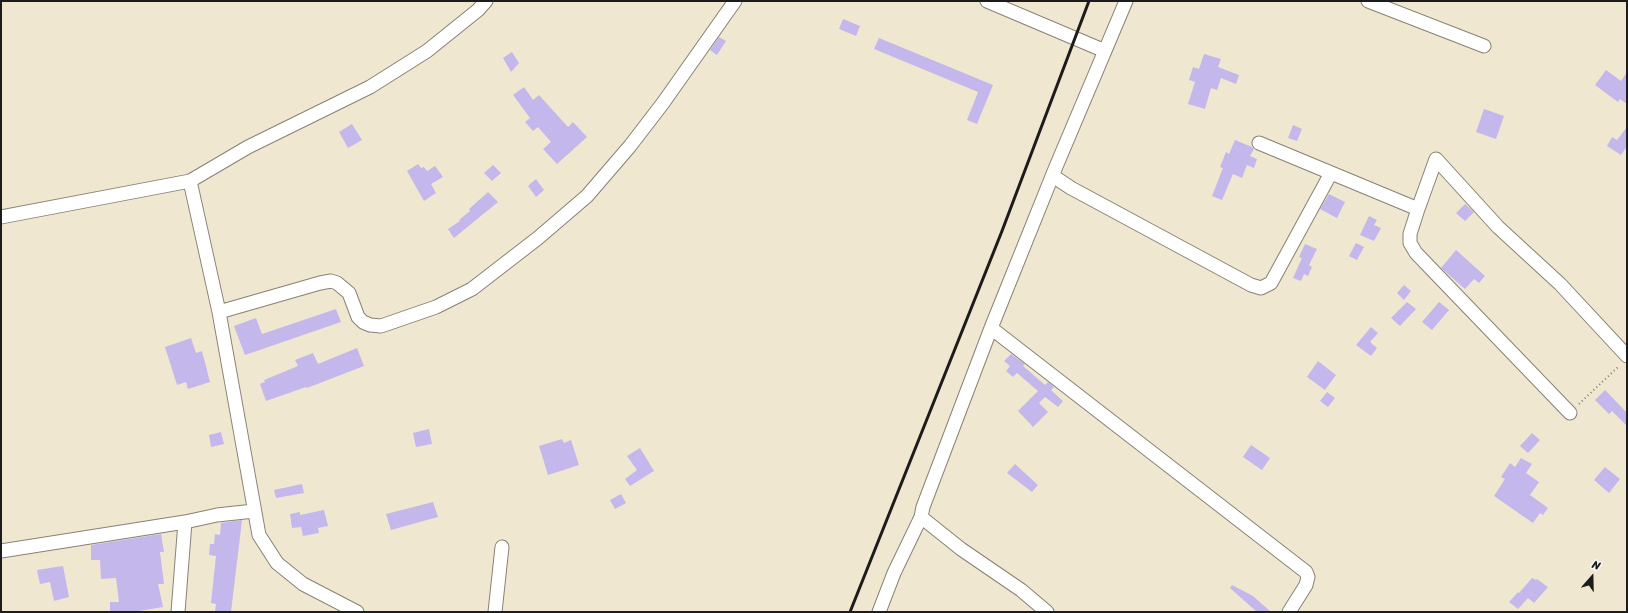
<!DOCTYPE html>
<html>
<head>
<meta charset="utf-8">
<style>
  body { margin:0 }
  #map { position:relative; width:1628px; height:613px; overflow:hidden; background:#f0e7d0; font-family:Sriracha,sans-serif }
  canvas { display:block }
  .frame { position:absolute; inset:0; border:2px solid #1c1c1c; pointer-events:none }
  .north { position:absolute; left:1572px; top:557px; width:40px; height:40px; -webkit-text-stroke:3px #f6f6f2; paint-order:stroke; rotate:20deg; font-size:11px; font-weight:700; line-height:16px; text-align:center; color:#1c1c1c }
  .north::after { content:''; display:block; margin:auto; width:14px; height:18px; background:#1c1c1c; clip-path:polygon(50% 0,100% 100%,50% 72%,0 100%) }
</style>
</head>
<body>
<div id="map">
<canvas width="1628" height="613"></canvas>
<div class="frame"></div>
<div class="north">N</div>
</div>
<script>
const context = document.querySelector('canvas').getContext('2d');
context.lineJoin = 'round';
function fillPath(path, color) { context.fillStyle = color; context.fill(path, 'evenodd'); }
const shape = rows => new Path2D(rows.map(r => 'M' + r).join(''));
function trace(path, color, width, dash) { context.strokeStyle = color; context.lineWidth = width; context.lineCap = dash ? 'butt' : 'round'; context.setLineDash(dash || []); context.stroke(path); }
const building = shape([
  [843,19,860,26,856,36,839,29],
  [719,37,726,41,717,55,710,50],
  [879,38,993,85,977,124,967,120,978,92,874,49],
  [512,52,519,63,511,72,503,58],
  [1204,54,1221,59,1218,67,1239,75,1236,84,1221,78,1217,90,1211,88,1205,109,1188,104,1195,82,1189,80,1193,67,1199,69],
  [1606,70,1621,81,1627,72,1627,104,1620,99,1618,102,1595,85],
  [524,87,533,100,539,95,568,127,573,122,587,137,557,164,543,149,551,142,538,127,533,131,525,122,530,118,513,95],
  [1484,109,1504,116,1496,139,1476,132],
  [352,124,362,140,348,148,339,132],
  [1293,125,1302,129,1297,141,1288,138],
  [1627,127,1627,146,1621,155,1607,146,1612,137,1617,140],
  [1235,140,1252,147,1254,149,1250,156,1257,159,1254,168,1247,165,1242,178,1233,174,1222,200,1212,196,1223,168,1220,167,1226,152,1229,154],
  [418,164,421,168,424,167,427,171,435,166,443,177,431,184,436,193,424,201,407,171],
  [493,165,501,173,492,181,484,173],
  [536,179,544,190,536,197,528,186],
  [488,192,498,202,454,238,448,229,460,221,459,220,470,211,469,209],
  [1329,194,1345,202,1337,218,1320,209],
  [1465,204,1474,212,1465,221,1456,213],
  [1369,216,1377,220,1374,225,1381,228,1374,241,1360,235],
  [1356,243,1364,247,1357,260,1349,256],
  [1305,244,1317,249,1309,265,1312,267,1308,276,1304,274,1301,281,1293,278,1302,258,1299,257],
  [1456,250,1485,276,1479,283,1474,279,1465,289,1441,268],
  [1404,285,1411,291,1404,300,1397,293],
  [1407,302,1416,309,1400,326,1391,318],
  [1439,302,1449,310,1432,330,1422,322],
  [336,309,341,322,245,355,234,326,256,318,262,334],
  [1371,327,1378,333,1370,342,1377,348,1371,356,1356,345],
  [191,338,196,353,202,351,210,382,188,389,186,382,177,385,165,347],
  [357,348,364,366,307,388,306,387,266,401,260,384,265,382,264,380,298,366,295,360,313,353,318,364],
  [1011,354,1025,364,1023,366,1045,385,1048,382,1054,387,1051,390,1063,401,1058,407,1045,397,1039,403,1048,412,1033,427,1018,411,1038,391,1017,373,1013,377,1006,371,1010,366,1004,361],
  [1318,361,1336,375,1325,390,1307,377],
  [1605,390,1627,413,1627,426,1612,411,1609,414,1595,400],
  [1327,392,1335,398,1328,407,1320,401],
  [429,429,432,444,416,447,413,433],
  [221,432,224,444,211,447,209,435],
  [1532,433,1540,440,1528,453,1520,446],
  [562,439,564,443,571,440,579,465,548,475,539,446],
  [1251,445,1270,458,1262,470,1243,457],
  [640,448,654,471,630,486,625,479,637,470,627,456],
  [1521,458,1532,464,1526,473,1539,482,1530,495,1548,508,1543,515,1540,513,1533,523,1494,496,1505,479,1501,477,1510,463,1515,467],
  [1015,464,1038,485,1032,492,1007,473],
  [1605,467,1620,479,1609,493,1594,480],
  [302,484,304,493,276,498,274,490],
  [621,494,626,503,615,509,610,500],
  [433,502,438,517,391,530,386,514],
  [324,510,328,526,318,528,319,533,303,536,301,527,292,528,290,514,300,512,300,515],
  [242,520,231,612,215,612,216,604,211,603,216,556,209,555,210,544,214,544,215,534,220,535,221,523],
  [161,534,164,552,160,552,164,584,158,584,163,607,133,612,110,612,110,602,119,602,116,578,101,579,100,560,91,560,91,545],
  [63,566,69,597,54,601,50,582,40,584,37,570],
  [1532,578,1536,580,1537,579,1548,587,1534,603,1528,598,1518,609,1509,602,1518,592,1519,593],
  [1232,585,1253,596,1271,612,1257,612,1230,588]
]);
const path = shape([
  [1579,404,1619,366]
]);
const street = shape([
  [987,1,1105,51],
  [1368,1,1484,46],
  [1259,143,1418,209,1436,159,1498,227,1560,284,1627,356],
  [1053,176,1071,188,1251,285,1261,288,1271,283,1331,173],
  [190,181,248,147,370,87,427,51,478,10,486,1],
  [1418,209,1410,234,1410,243,1416,253,1570,413],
  [1,217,190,181,219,312,259,535,277,563,303,584,357,612],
  [219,312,320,283,331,281,337,283,349,293,358,317,363,322,370,325,381,326,436,307,472,289,538,238,587,196,630,146,663,103,735,1],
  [991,328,1306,572,1308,577,1306,585,1289,612],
  [921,517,961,549,1021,590,1047,612],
  [1,551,185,522],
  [178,612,185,522,217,515,254,511],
  [495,612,502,547],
  [879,612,894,573,921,517,923,507,991,328,1055,169,1126,1]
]);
const rail = shape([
  [850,612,1002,231,1089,1]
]);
fillPath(building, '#c4b7ec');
trace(street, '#868276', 15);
trace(path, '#868276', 2, [1, 3]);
trace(street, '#fff', 13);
trace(rail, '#1c1c1c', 3);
</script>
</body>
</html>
